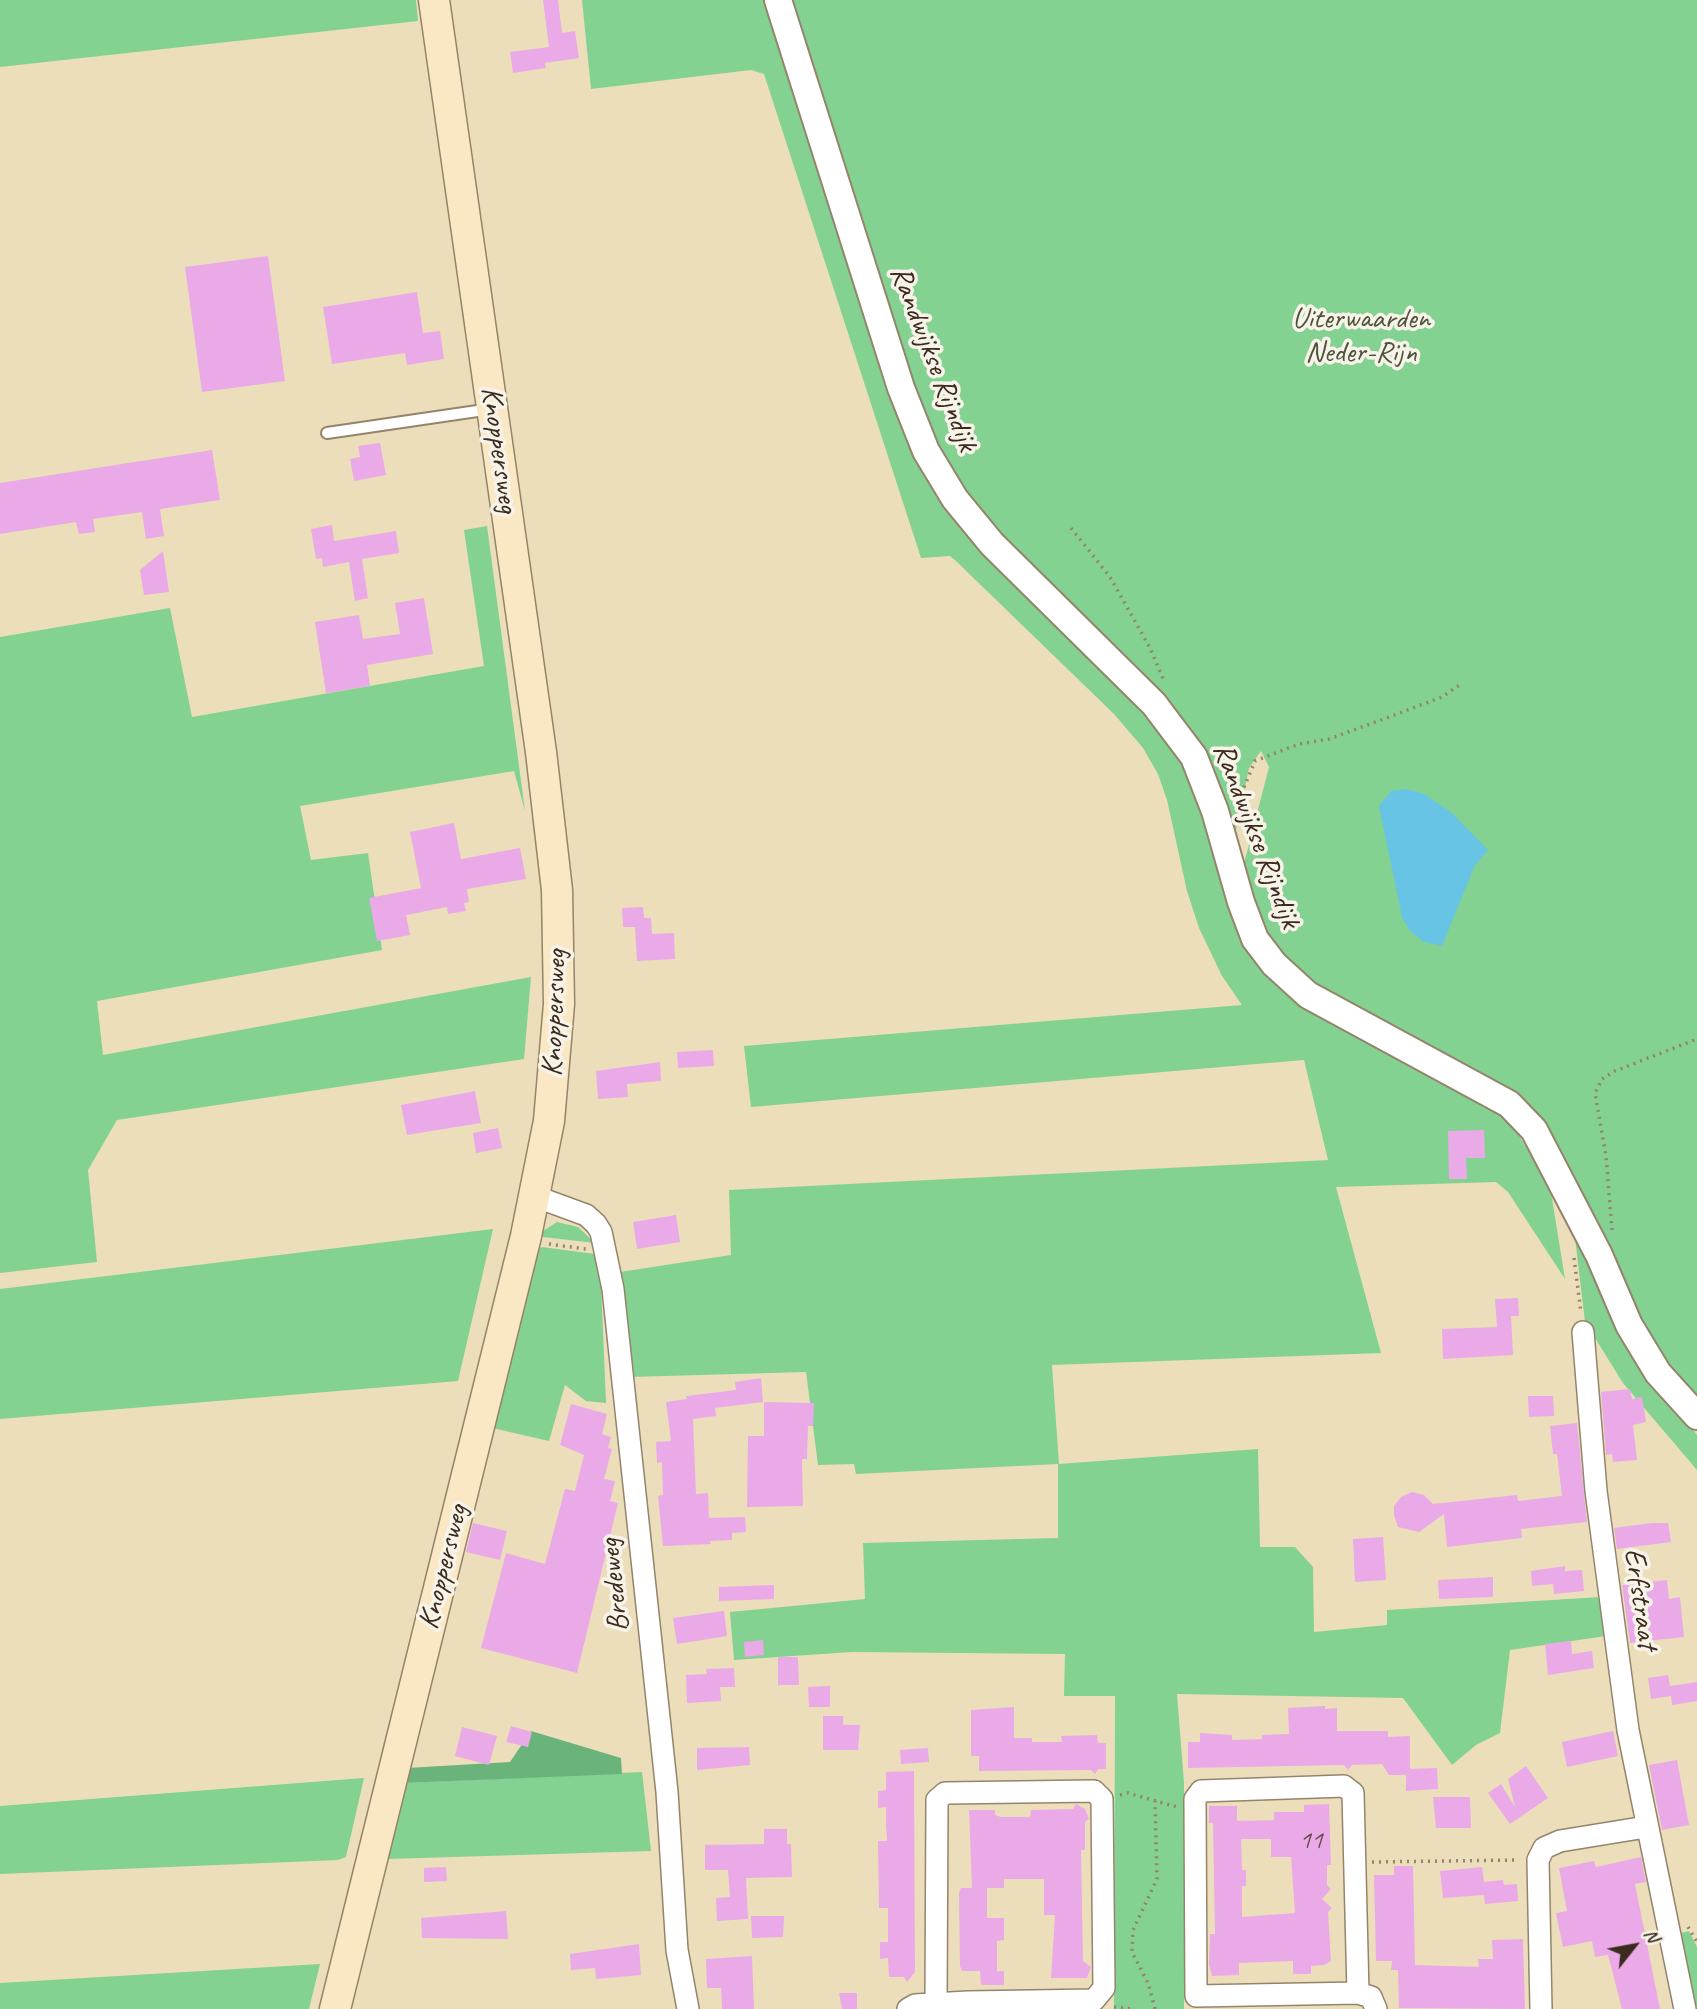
<!DOCTYPE html>
<html>
<head>
<meta charset="utf-8">
<style>
  body { margin:0 }
  #map { position:relative; width:1697px; height:2009px; overflow:hidden; background:#ecdebb; font-family:Caveat,sans-serif }
  canvas { display:block }
  .north { position:absolute; left:1599px; top:1911px; width:70px; height:70px; -webkit-text-stroke:5px #f7f3e8; paint-order:stroke; rotate:59deg; font-size:19px; font-weight:700; line-height:28px; text-align:center; color:#3b2a1e }
  .north::after { content:''; display:block; margin:auto; width:24px; height:32px; background:#3b2a1e; clip-path:polygon(50% 0,100% 100%,50% 72%,0 100%) }
</style>
</head>
<body>
<div id="map">
<canvas width="1697" height="2009"></canvas>
<div class="north">N</div>
</div>
<script>
const context = document.querySelector('canvas').getContext('2d');
context.lineJoin = 'round';
function fillPath(path, color) { context.fillStyle = color; context.fill(path, 'evenodd'); }
const shape = rows => new Path2D(rows.map(r => 'M' + r).join(''));
function trace(path, color, width, dash) { context.strokeStyle = color; context.lineWidth = width; context.lineCap = dash ? 'butt' : 'round'; context.setLineDash(dash || []); context.stroke(path); }
function label(font, color, halo, rows, align = 'center') {
  context.font = font + ' Caveat,sans-serif'; context.lineWidth = 7; context.setLineDash([]); context.textBaseline = 'middle'; context.strokeStyle = halo; context.fillStyle = color; for (const [text, x, y, turn = 0] of rows) {
    context.save(); context.translate(x, y); context.rotate((+turn || 0) * Math.PI / 180); context.textAlign = isNaN(turn) ? turn : align; if (halo) context.strokeText(text, 0, 0); context.fillText(text, 0, 0); context.restore();
  }
}
const green = shape([
  [0,0,416,0,418,21,0,67],
  [582,0,767,0,923,464,937,498,960,525,1145,712,1166,740,1182,766,1199,809,1242,941,1254,961,1273,977,1508,1118,1550,1186,1565,1279,1508,1192,1496,1182,1336,1187,1381,1353,1052,1365,1059,1464,1258,1449,1260,1547,1295,1547,1313,1567,1314,1632,1387,1625,1387,1610,1601,1597,1606,1636,1510,1650,1500,1733,1476,1745,1452,1765,1403,1698,1177,1694,1184,1783,1184,2009,1114,2009,1115,1696,1064,1696,1065,1654,852,1652,734,1660,730,1612,865,1599,863,1543,1058,1538,1058,1464,856,1474,854,1464,818,1465,806,1372,630,1377,620,1272,731,1255,729,1190,1328,1160,1304,1060,751,1107,744,1046,1242,1005,1222,976,1199,928,1187,891,1167,800,1158,774,1143,748,1114,714,957,562,950,556,921,558,764,74,751,70,591,89],
  [789,0,1697,0,1697,1408,1670,1376,1548,1142,1289,969,1269,948,1240,879,1269,767,1261,751,1249,768,1232,849,1211,780,974,512,925,423],
  [487,526,525,811,514,771,300,806,311,860,368,853,382,950,97,1001,103,1055,531,977,524,1059,117,1120,88,1170,97,1262,0,1273,0,637,170,608,192,717,484,666,464,530],
  [557,1222,578,1227,595,1243,543,1237,540,1233],
  [493,1229,458,1381,0,1419,0,1289],
  [1575,1238,1609,1311,1697,1435,1697,1470,1623,1383,1585,1322],
  [542,1247,595,1254,600,1259,606,1403,586,1401,565,1385,549,1441,488,1427,507,1353,527,1296,535,1251],
  [642,1772,651,1851,387,1859,404,1783],
  [364,1778,346,1857,338,1860,0,1874,0,1806],
  [1689,1931,1697,1947,1697,2006,1691,2004,1676,1934],
  [320,1964,309,2009,0,2009,0,1983]
]);
const forest = shape([
  [531,1731,621,1758,622,1774,404,1783,407,1768,510,1762]
]);
const water = shape([
  [1407,789,1424,794,1452,813,1488,850,1475,865,1442,946,1424,942,1410,931,1402,917,1379,806,1391,791]
]);
const building = shape([
  [543,0,558,0,562,33,575,31,579,58,545,63,546,68,513,73,510,52,549,47],
  [268,256,285,381,202,392,185,267],
  [417,292,423,333,440,331,444,359,407,365,405,353,332,364,323,307],
  [380,443,386,475,354,481,350,459,360,457,358,446],
  [212,450,220,500,160,509,164,536,146,539,142,512,93,519,95,532,79,534,76,522,0,534,0,483],
  [332,525,334,541,396,531,399,553,362,559,368,598,355,601,349,562,323,567,322,558,316,559,311,529],
  [163,551,169,592,144,595,140,570],
  [424,598,433,654,367,665,370,686,326,693,315,622,359,615,363,639,400,634,395,603],
  [454,823,461,859,520,848,526,879,467,889,469,902,464,903,466,911,448,914,447,907,406,915,410,935,377,941,369,898,421,888,410,832],
  [643,907,644,918,651,918,652,934,674,933,675,959,637,961,635,927,623,927,622,908],
  [713,1050,714,1066,678,1068,677,1052],
  [660,1062,661,1081,627,1084,628,1097,598,1099,596,1071],
  [475,1091,481,1123,407,1135,401,1105],
  [498,1128,502,1148,476,1153,473,1133],
  [1484,1130,1485,1158,1466,1158,1467,1179,1449,1179,1448,1131],
  [676,1215,680,1242,637,1249,633,1222],
  [1518,1298,1519,1316,1511,1316,1513,1355,1443,1359,1442,1329,1497,1327,1495,1299],
  [761,1378,763,1402,715,1408,716,1416,693,1419,696,1494,708,1493,709,1518,745,1517,746,1532,732,1533,732,1540,710,1541,711,1544,663,1546,658,1496,663,1495,662,1462,657,1463,656,1442,671,1441,666,1402,687,1399,686,1396,736,1390,735,1382],
  [1630,1389,1632,1399,1642,1397,1646,1422,1633,1425,1637,1460,1613,1462,1612,1454,1606,1455,1601,1392],
  [1528,1396,1553,1396,1554,1416,1529,1417],
  [764,1402,814,1403,813,1426,808,1426,807,1459,802,1459,803,1506,747,1507,748,1436,764,1436],
  [571,1404,607,1414,602,1434,611,1437,608,1448,612,1449,604,1479,615,1481,610,1501,618,1503,577,1673,481,1648,506,1553,545,1564,565,1489,575,1491,584,1455,560,1445],
  [1577,1423,1587,1522,1521,1529,1522,1538,1447,1547,1444,1514,1419,1532,1398,1527,1394,1515,1394,1506,1401,1497,1412,1492,1424,1495,1433,1504,1517,1495,1518,1501,1562,1496,1557,1454,1553,1454,1550,1426],
  [473,1523,507,1531,500,1560,466,1552],
  [1652,1523,1668,1523,1671,1542,1617,1549,1614,1528],
  [1383,1537,1386,1580,1355,1582,1353,1539],
  [1565,1566,1565,1571,1582,1570,1584,1591,1554,1594,1553,1584,1532,1586,1531,1571],
  [1493,1577,1493,1597,1439,1599,1438,1580],
  [1667,1580,1669,1599,1680,1597,1684,1637,1630,1643,1622,1585],
  [774,1585,774,1599,719,1601,719,1587],
  [724,1611,727,1636,677,1644,673,1618],
  [763,1640,764,1655,745,1657,744,1642],
  [1571,1641,1572,1654,1592,1651,1594,1668,1548,1675,1545,1644],
  [778,1657,798,1657,799,1685,778,1685],
  [734,1668,735,1687,720,1687,721,1701,687,1703,686,1675,707,1674,706,1669],
  [1668,1675,1670,1686,1697,1682,1697,1701,1672,1705,1671,1696,1651,1699,1648,1678],
  [830,1686,830,1707,809,1707,808,1687],
  [1325,1706,1325,1709,1337,1708,1337,1731,1388,1731,1388,1737,1410,1736,1410,1769,1437,1768,1438,1789,1406,1791,1406,1775,1389,1775,1382,1764,1352,1765,1348,1770,1344,1765,1188,1768,1188,1742,1200,1742,1200,1733,1232,1735,1232,1740,1262,1739,1262,1735,1289,1734,1288,1708],
  [1014,1707,1014,1738,1032,1738,1032,1742,1062,1742,1061,1736,1097,1735,1098,1743,1106,1743,1106,1769,1098,1769,1095,1774,1091,1770,979,1771,979,1756,971,1756,971,1710],
  [823,1716,843,1716,843,1725,860,1725,858,1750,823,1750],
  [511,1726,532,1732,528,1747,506,1742],
  [462,1727,497,1736,489,1765,455,1756],
  [1613,1731,1618,1756,1567,1767,1562,1742],
  [749,1747,750,1765,697,1770,697,1748],
  [928,1748,929,1762,901,1764,900,1750],
  [1677,1760,1689,1825,1662,1830,1649,1765],
  [1526,1766,1548,1798,1510,1824,1488,1793,1501,1784,1515,1807,1508,1779],
  [914,1771,915,1972,907,1982,904,1977,889,1977,888,1958,880,1959,880,1942,888,1942,888,1908,879,1908,878,1841,887,1841,886,1824,886,1807,878,1808,878,1791,886,1790,886,1772],
  [1433,1797,1470,1797,1471,1828,1436,1828],
  [1076,1804,1085,1809,1089,1819,1085,1822,1085,1850,1081,1850,1083,1961,1091,1967,1087,1978,1051,1978,1055,1915,1044,1915,1044,1879,1004,1879,1004,1888,987,1888,987,1918,1004,1918,1004,1940,997,1941,997,1971,1004,1971,1004,1985,981,1985,980,1971,962,1971,960,1966,959,1893,961,1888,972,1888,969,1810,995,1810,995,1815,1001,1817,1030,1817,1031,1810,1073,1809],
  [1329,1804,1331,1865,1327,1865,1327,1885,1331,1889,1322,1899,1332,1908,1328,1912,1331,1961,1324,1965,1311,1966,1311,1974,1293,1974,1293,1961,1239,1963,1239,1975,1212,1976,1209,1964,1210,1934,1215,1934,1213,1823,1209,1823,1209,1806,1237,1806,1237,1821,1274,1820,1274,1812,1304,1812,1304,1805],
  [1241,1839,1271,1839,1271,1857,1291,1857,1295,1913,1242,1917,1242,1886,1246,1886,1246,1870,1242,1870],
  [764,1829,787,1829,787,1844,791,1844,792,1877,746,1878,748,1919,717,1921,716,1898,730,1897,728,1870,705,1870,705,1845,764,1844],
  [1641,1857,1646,1882,1635,1884,1660,2009,1622,2009,1608,1955,1595,1957,1592,1941,1563,1947,1556,1913,1567,1911,1559,1868,1594,1861,1596,1867],
  [1394,1866,1413,1866,1415,1965,1479,1967,1478,1959,1493,1959,1492,1940,1523,1939,1525,2009,1399,2008,1398,1970,1391,1970,1392,1961,1376,1961,1374,1875,1394,1875],
  [446,1867,447,1881,424,1882,424,1868],
  [1482,1867,1484,1882,1503,1880,1504,1885,1517,1884,1518,1901,1485,1904,1484,1895,1443,1898,1440,1871],
  [506,1911,508,1939,422,1938,421,1918],
  [751,1916,784,1916,783,1937,752,1938],
  [639,1944,641,1975,596,1979,595,1968,571,1970,570,1954],
  [752,1956,754,2009,722,2009,721,1988,707,1988,706,1959],
  [839,1993,857,1993,857,2009,842,2009]
]);
const path = shape([
  [1071,528,1110,577,1150,648,1164,681],
  [1241,815,1242,792,1255,761,1299,744,1329,739,1392,716,1442,697,1461,684],
  [1612,1230,1606,1156,1595,1093,1602,1079,1615,1071,1697,1039],
  [549,1244,586,1249],
  [1574,1258,1581,1313],
  [1120,1795,1128,1793,1177,1807],
  [1372,1862,1518,1860],
  [1688,1927,1697,1942],
  [1114,2007,1133,2009],
  [1155,2009,1148,1983,1132,1952,1133,1930,1157,1879,1155,1801]
]);
const service = shape([
  [327,433,491,409]
]);
const minor = shape([
  [534,1196,586,1215,596,1224,601,1232,613,1289,667,1792,677,1950,688,2009],
  [1583,1332,1596,1491,1628,1730,1685,2009],
  [1358,1993,1353,1793,1344,1786,1201,1791,1195,1799,1196,1996,1358,1993,1371,1997,1376,2009],
  [908,2009,915,2005,968,2002,1094,2000,1104,1988,1102,1799,1094,1791,945,1793,937,1800,936,2004],
  [1541,2009,1538,1860,1544,1848,1560,1841,1646,1827]
]);
const tertiary = shape([
  [778,0,901,388,926,451,955,499,992,544,1154,704,1194,757,1215,811,1241,902,1255,939,1274,964,1308,995,1509,1104,1534,1130,1599,1255,1629,1325,1658,1373,1697,1416]
]);
const secondary = shape([
  [335,2009,526,1236,549,1121,559,1004,557,890,541,752,434,0]
]);
const numberNames = [
  ["11",1311,1841]
];
const parkNames = [
  ["Uiterwaarden",1361,319],
  ["Neder-Rijn",1361,353]
];
const streetNames = [
  ["Randwijkse Rijndijk",933,359,69],
  ["Knoppersweg",499,450,82],
  ["Randwijkse Rijndijk",1256,836,69],
  ["Knoppersweg",555,1013,-88],
  ["Knoppersweg",444,1567,-76],
  ["Bredeweg",615,1585,-96],
  ["Erfstraat",1640,1599,82]
];
fillPath(green, '#83d292');
fillPath(forest, '#6ab47c');
fillPath(water, '#67c4e5');
fillPath(building, '#eaaae8');
trace(service, '#94846c', 14);
trace(minor, '#94846c', 24);
trace(tertiary, '#94846c', 30);
trace(secondary, '#94846c', 33);
trace(path, '#94846c', 3.5, [2, 5]);
trace(service, '#fff', 10);
trace(minor, '#fff', 21);
trace(tertiary, '#fff', 26);
trace(secondary, '#fae7c3', 30);
label('26px', '#674a50', null, numberNames);
label('30px', '#4d543b', '#f7f3e8', parkNames);
label('30px', '#3b2a1e', '#f7f3e8', streetNames);
</script>
</body>
</html>
